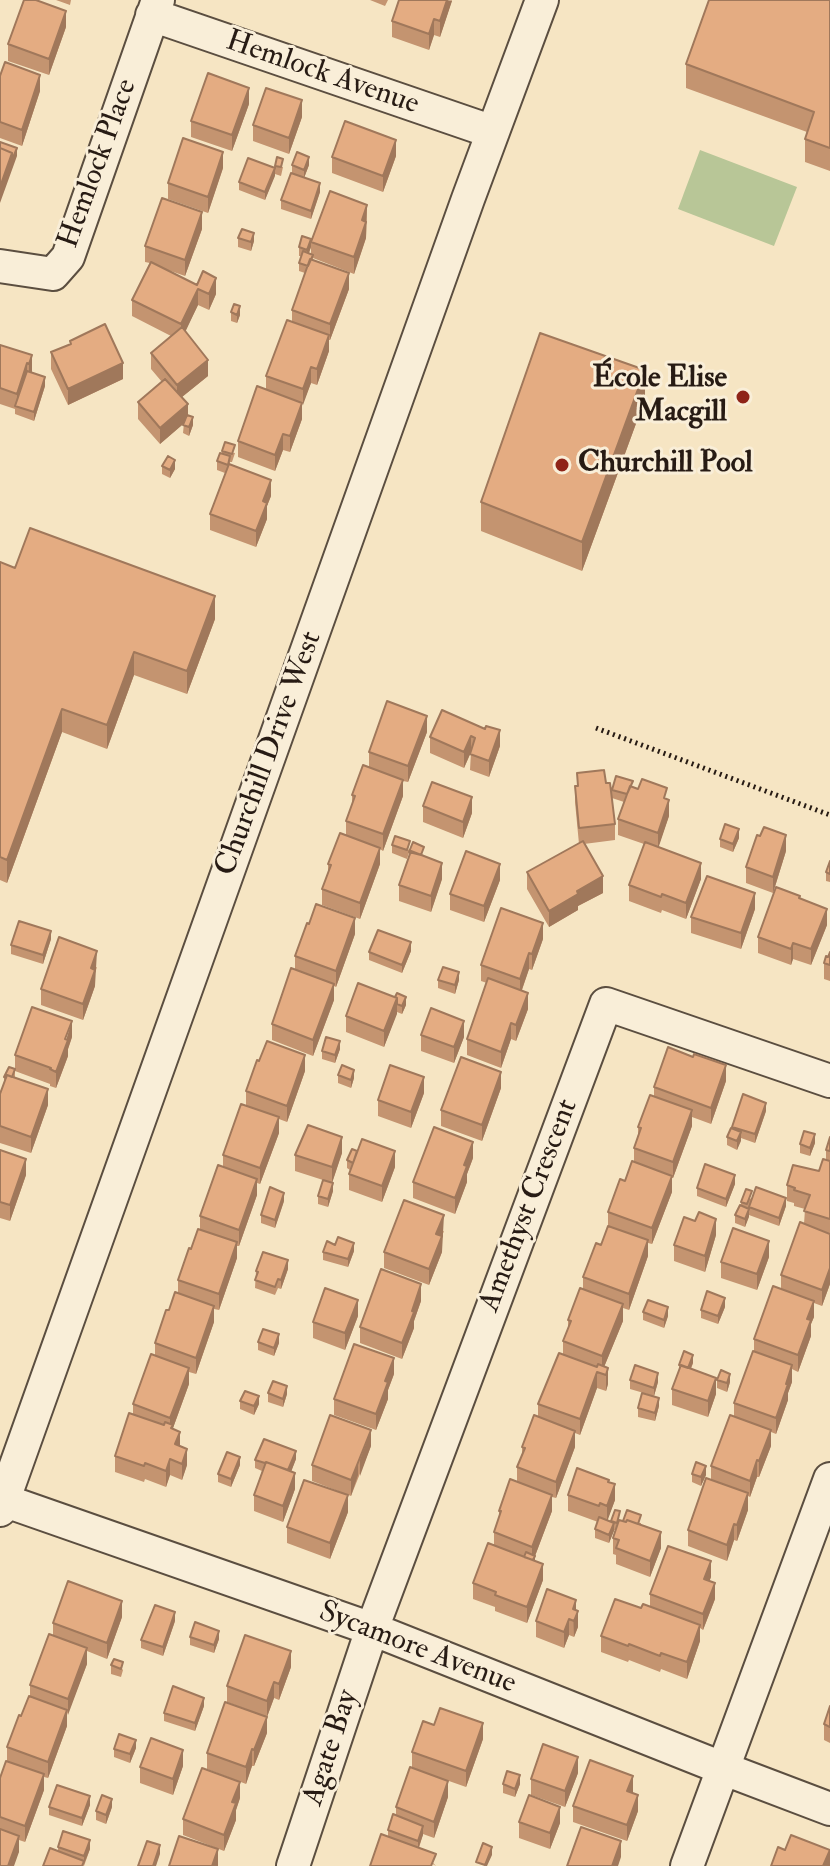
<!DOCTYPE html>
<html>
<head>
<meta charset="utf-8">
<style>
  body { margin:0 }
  canvas { display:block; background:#f6e5c3 }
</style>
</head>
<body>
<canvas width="830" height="1866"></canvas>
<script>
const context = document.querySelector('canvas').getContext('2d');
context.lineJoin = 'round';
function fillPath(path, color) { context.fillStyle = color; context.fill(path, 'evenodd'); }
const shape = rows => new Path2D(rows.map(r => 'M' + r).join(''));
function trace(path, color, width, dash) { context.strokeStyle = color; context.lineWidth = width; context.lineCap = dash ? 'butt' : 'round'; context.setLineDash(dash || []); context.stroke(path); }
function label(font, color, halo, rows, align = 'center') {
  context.font = font + ' "IM FELL Double Pica",serif'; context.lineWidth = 6; context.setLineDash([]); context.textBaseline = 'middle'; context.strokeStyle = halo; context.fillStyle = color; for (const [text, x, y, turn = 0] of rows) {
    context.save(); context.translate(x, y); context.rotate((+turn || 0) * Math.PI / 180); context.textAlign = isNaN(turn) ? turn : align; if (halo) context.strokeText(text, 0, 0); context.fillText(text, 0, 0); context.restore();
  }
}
const green = shape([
  [700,150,797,187,774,246,678,209]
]);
const path = shape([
  [596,728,830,815]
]);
const minor = shape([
  [152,15,493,132],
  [0,266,53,274,68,257,158,0],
  [0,1499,372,1629,722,1768,830,1809],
  [0,1510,468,199,542,0],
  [293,1866,372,1629,606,1004,830,1081],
  [687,1866,830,1479]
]);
const wall = shape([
  [56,0,71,0,70,5],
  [370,0,388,0,385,6],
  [452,0,440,37,434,35,429,50,392,37,392,21],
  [830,0,830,171,805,162,805,139,807,132,686,88,686,64],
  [66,27,49,75,8,61,8,44],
  [0,76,40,91,22,146,0,138],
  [249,104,232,151,191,137,191,121],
  [302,117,289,154,253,141,253,125],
  [396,156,383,192,332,173,332,157],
  [292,165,309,165,304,178,320,192,311,219,281,209,281,200,292,173],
  [275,166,283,167,281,176,275,174,265,200,239,190,239,182,275,168],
  [223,168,208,213,168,199,168,183],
  [367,205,366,238,354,274,313,258,313,260,349,289,330,340,329,340,329,351,317,385,311,383,302,405,302,419,290,452,283,450,275,471,238,457,238,441,266,390,266,376,292,322,292,310,305,273,299,271,299,263,301,256,299,256,299,247,311,247,309,253,311,254,311,242],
  [202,229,185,276,162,268,216,294,209,310,198,305,185,331,208,376,182,397,188,415,193,425,189,436,183,433,184,423,160,444,138,419,138,402,162,382,151,369,151,353,171,336,132,316,132,300,150,263,145,262,145,246],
  [238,238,254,241,251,251,238,247],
  [231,312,240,315,237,323,231,321],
  [70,341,123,379,68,405,51,369,51,352,70,344],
  [0,345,32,355,32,372,45,386,34,421,15,414,15,409,0,404],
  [645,399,582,571,481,531,481,502],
  [222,451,235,453,232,462,230,462,230,465,271,496,267,506,267,519,256,547,210,530,210,514,225,473,217,470,217,461,222,454],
  [162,466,175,469,170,478,162,474],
  [0,562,15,568,215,619,187,694,134,675,107,749,62,732,7,883,0,880],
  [442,710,500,746,489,777,470,770,471,752,464,768,430,753,430,737],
  [427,732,408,782,403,781,403,796,383,851,380,849,380,864,360,919,322,905,322,889,328,873,328,864,346,836,346,821,352,805,352,795,369,767,369,752],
  [577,773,606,783,615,824,615,840,584,844,603,893,578,906,578,910,549,927,527,889,527,872,579,844,575,802,575,786,577,786],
  [633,787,667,799,669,816,658,847,701,879,686,919,662,910,661,913,629,901,629,885,644,844,618,835,618,819,624,802,612,798,612,790],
  [423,806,472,813,463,838,423,822],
  [739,838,733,852,720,847,720,839],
  [392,845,410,850,407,859,392,853],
  [786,851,773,893,746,883,746,867],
  [409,852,424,855,424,856,442,879,431,912,399,901,399,885,409,855],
  [830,861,830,882,826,881,826,872],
  [500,880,484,922,450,910,450,894],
  [800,899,827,925,811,965,793,959,791,965,758,953,758,937],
  [755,909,741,949,691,933,691,917],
  [355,934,336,987,334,986,334,1000,313,1056,272,1040,272,1024,295,970,295,956],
  [51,939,43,964,11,954,11,945],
  [543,939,532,970,529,969,522,990,528,1009,516,1041,511,1039,501,1068,467,1055,467,1039,487,983,481,981,481,965],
  [411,951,402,973,369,960,369,952],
  [830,952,830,981,824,979,824,963],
  [97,967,95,973,95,986,83,1020,41,1005,41,989],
  [438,980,459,980,455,994,438,988],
  [395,997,406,1005,402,1014,397,1012,384,1047,346,1032,346,1016],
  [421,1035,464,1037,454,1063,421,1051],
  [72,1037,68,1049,68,1056,56,1088,50,1086,50,1084,15,1071,15,1078,48,1105,31,1153,0,1143,0,1094,4,1082,4,1077,15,1069,15,1055],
  [340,1049,335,1063,322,1059,322,1051],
  [305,1071,287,1122,279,1119,279,1133,260,1184,257,1183,257,1195,239,1246,237,1246,237,1258,219,1310,214,1309,214,1322,196,1374,189,1372,189,1384,173,1428,187,1465,182,1480,170,1475,166,1487,145,1479,144,1482,115,1472,115,1456,133,1415,133,1404,155,1356,155,1343,178,1293,178,1280,200,1229,200,1216,223,1167,223,1155,246,1105,246,1091],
  [338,1075,354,1078,351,1088,338,1083],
  [726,1081,711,1124,692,1117,692,1126,673,1178,672,1178,672,1192,652,1244,648,1243,648,1256,629,1310,623,1308,623,1321,604,1367,608,1384,606,1391,597,1388,580,1435,575,1433,575,1447,556,1498,552,1497,552,1511,535,1556,535,1561,543,1580,527,1623,495,1611,495,1607,473,1599,473,1583,494,1545,494,1532,499,1518,499,1511,517,1482,517,1467,522,1456,522,1447,538,1417,538,1404,563,1354,563,1341,568,1329,568,1320,583,1289,583,1277,601,1245,608,1226,608,1212,634,1162,634,1148,638,1135,638,1127,654,1096,654,1087],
  [501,1088,482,1141,441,1126,441,1110],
  [424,1093,411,1128,378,1116,378,1100],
  [766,1111,755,1143,741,1138,737,1150,727,1145,727,1137,731,1128],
  [830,1137,830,1284,822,1306,814,1303,814,1317,811,1324,811,1336,798,1372,792,1369,792,1382,788,1393,788,1400,776,1434,771,1432,771,1446,759,1477,757,1477,750,1497,748,1496,748,1510,737,1541,734,1540,727,1561,688,1546,688,1530,711,1480,711,1466,734,1417,734,1403,754,1352,754,1339,781,1289,781,1275,804,1224,805,1209,794,1206,794,1203,787,1201,787,1185,819,1171,826,1160,826,1150],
  [815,1143,810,1156,800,1153,800,1144],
  [0,1150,26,1175,10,1221,0,1218],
  [342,1153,332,1183,333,1191,328,1207,318,1204,318,1196,323,1180,295,1171,295,1155],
  [473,1158,467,1174,467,1182,455,1214,413,1198,413,1182],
  [347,1160,395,1167,382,1202,349,1190,349,1174,350,1170,347,1168],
  [735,1184,726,1207,697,1196,697,1188],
  [752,1198,786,1206,779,1226,749,1215,745,1227,735,1223,735,1215,741,1206,741,1202],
  [284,1201,275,1228,261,1223,261,1215],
  [444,1231,442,1236,442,1252,429,1285,384,1268,384,1252],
  [716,1235,705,1272,674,1261,674,1245],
  [354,1251,348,1267,323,1260,323,1252],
  [769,1257,757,1290,721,1278,721,1262],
  [288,1269,281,1289,278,1288,275,1295,255,1288,256,1271],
  [421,1301,414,1321,414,1328,402,1359,360,1343,360,1327],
  [725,1307,718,1324,701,1318,701,1310],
  [643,1312,668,1316,664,1328,643,1320],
  [358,1316,345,1350,313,1338,313,1322],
  [258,1342,279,1343,274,1356,258,1350],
  [693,1363,691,1369,716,1394,708,1417,672,1405,672,1389,679,1370,679,1365],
  [394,1374,388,1390,388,1399,376,1430,334,1415,334,1399],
  [630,1380,658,1382,654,1396,630,1389],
  [717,1380,730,1382,727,1392,717,1388],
  [268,1393,287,1394,283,1407,268,1402],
  [240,1401,259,1404,254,1415,240,1409],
  [659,1406,655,1421,638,1417,638,1408],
  [371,1446,351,1496,312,1481,312,1465],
  [296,1459,291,1471,295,1489,283,1522,254,1511,254,1495,262,1471,255,1468,255,1460],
  [240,1465,231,1487,218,1482,218,1474],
  [692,1474,706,1475,701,1486,692,1482],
  [609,1482,615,1500,607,1520,611,1522,620,1520,641,1523,641,1525,661,1548,650,1577,616,1564,616,1555,613,1554,613,1538,615,1530,614,1530,609,1543,595,1538,595,1529,598,1522,568,1511,568,1495],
  [348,1512,330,1559,287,1543,287,1527],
  [711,1577,709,1581,715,1599,703,1630,700,1628,700,1641,687,1679,661,1669,660,1672,629,1660,628,1662,601,1652,601,1636,641,1608,650,1607,650,1594],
  [576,1611,578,1627,574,1637,569,1635,564,1648,536,1637,536,1621],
  [122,1617,107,1659,87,1651,87,1664,67,1715,67,1726,48,1778,44,1777,44,1790,25,1842,19,1840,19,1852,0,1866,0,1778,7,1761,7,1747,30,1697,30,1685,53,1636,53,1623],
  [175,1621,163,1656,141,1648,141,1640],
  [190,1637,219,1639,214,1653,190,1645],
  [114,1659,123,1670,121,1677,111,1674,111,1665],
  [291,1667,279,1700,274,1698,267,1717,227,1702,227,1686],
  [204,1706,195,1731,164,1721,164,1713],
  [830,1706,830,1743,824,1740,824,1724],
  [434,1725,483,1739,466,1787,412,1768,412,1752],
  [267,1733,254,1766,252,1766,246,1784,207,1769,207,1753],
  [136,1748,130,1763,114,1757,114,1749],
  [183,1766,173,1795,140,1783,140,1767],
  [578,1773,565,1807,531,1795,531,1779],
  [503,1784,520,1784,515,1797,503,1793],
  [633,1793,638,1811,627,1841,573,1822,573,1806],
  [448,1797,434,1838,423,1834,419,1848,436,1866,388,1837,388,1830,396,1815,396,1807],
  [240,1798,236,1810,236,1820,224,1851,183,1835,183,1819],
  [90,1805,82,1826,49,1815,49,1807],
  [112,1807,106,1824,96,1820,96,1811],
  [519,1822,560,1823,550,1849,519,1838],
  [58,1847,90,1849,84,1866,58,1851]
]);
const shadedWall = shape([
  [447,0,452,1,440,37,440,21],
  [66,11,66,27,49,75,49,59],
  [434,19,434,35,429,50,429,34],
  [40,75,40,91,22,146,22,130],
  [249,88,249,104,232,151,232,135],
  [302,100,302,117,289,154,289,138],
  [396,140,396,156,383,192,383,176],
  [17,148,17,156,0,203,0,187,12,153],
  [223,152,223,168,208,213,208,197],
  [309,157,309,165,304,178,304,170],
  [275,168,275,176,265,200,265,192],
  [320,183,320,192,311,219,311,211],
  [367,205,366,238,354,274,354,257,362,220],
  [202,212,202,229,185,276,185,260],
  [254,233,254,241,251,251,251,242],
  [311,239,311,247,307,258,307,250],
  [349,273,349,289,330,340,330,324],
  [216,278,216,294,209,310,209,294],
  [198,289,198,305,181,341,181,324],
  [240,306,240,315,237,323,237,315],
  [329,335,329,351,317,385,317,369],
  [32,355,32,371,29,380,29,364],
  [208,360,208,376,177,401,177,385],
  [27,363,27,379,17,407,17,394],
  [123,363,123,379,68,405,68,389],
  [311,367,311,383,303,405,303,389],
  [645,370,645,399,582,571,582,542],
  [45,377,45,386,34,421,34,412],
  [302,403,302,419,290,452,290,436],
  [188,404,188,420,160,444,160,428],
  [193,417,193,425,189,436,189,427],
  [283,434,283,450,275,471,275,455],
  [175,460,175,469,170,478,170,470],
  [271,480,271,496,267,506,267,519,256,547,256,531,263,501],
  [215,596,215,619,187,694,187,671],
  [134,652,134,675,107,749,107,725],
  [62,709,62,732,7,883,7,860],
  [427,716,427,732,408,782,408,766],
  [500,730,500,746,489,777,489,761],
  [471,736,471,752,464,768,464,752],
  [403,780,403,796,383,851,383,834],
  [472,797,472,813,463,838,463,822],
  [669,800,669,816,658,849,658,833],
  [739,829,739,838,733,852,733,844],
  [786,835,786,851,773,893,773,877],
  [380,848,380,864,360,919,360,903],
  [442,863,442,879,431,912,431,896],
  [701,863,701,879,686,919,686,903],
  [500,864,500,880,484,922,484,906],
  [603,876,603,893,578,906,578,910,549,927,549,911,577,891],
  [755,893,755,909,741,949,741,933],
  [827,909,827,925,811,965,811,949],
  [355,918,355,934,336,987,336,971],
  [543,923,543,939,532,970,532,954],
  [51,931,51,939,43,964,43,955],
  [411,942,411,951,402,973,402,965],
  [793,943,793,959,791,965,791,949],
  [97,951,95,986,83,1020,83,1004,91,968],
  [529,953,529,969,520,995,520,979],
  [459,972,459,980,455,994,455,985],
  [334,984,334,1000,313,1056,313,1040],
  [528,993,528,1009,516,1041,516,1025],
  [406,997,406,1005,402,1014,402,1006],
  [397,998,397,1014,384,1047,384,1031],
  [72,1021,72,1037,68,1049,68,1056,56,1088,56,1072],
  [464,1021,464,1037,454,1063,454,1047],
  [511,1023,511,1039,501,1068,501,1052],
  [340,1041,340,1049,335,1063,335,1055],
  [305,1055,305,1071,287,1122,287,1106],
  [726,1065,726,1081,711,1124,711,1108],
  [354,1070,354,1078,351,1088,351,1080],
  [501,1072,501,1088,482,1141,482,1125],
  [424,1077,424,1093,411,1128,411,1112],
  [48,1089,48,1105,31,1153,31,1137],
  [766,1103,766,1111,755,1143,755,1134],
  [692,1110,692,1126,673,1178,673,1162],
  [279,1117,279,1133,260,1184,260,1168],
  [741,1132,741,1141,737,1150,737,1141],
  [815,1134,815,1143,810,1156,810,1148],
  [342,1137,342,1153,332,1183,332,1167],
  [473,1142,473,1158,467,1174,467,1182,455,1214,455,1198,464,1165],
  [395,1151,395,1167,382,1202,382,1186],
  [26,1159,26,1175,10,1221,10,1205],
  [735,1175,735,1184,726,1207,726,1199],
  [672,1176,672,1192,652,1244,652,1228],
  [257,1179,257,1195,239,1246,239,1230],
  [333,1183,333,1191,328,1207,328,1199],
  [284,1193,284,1201,275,1228,275,1220],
  [786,1198,786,1206,779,1226,779,1218],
  [749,1209,749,1217,745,1227,745,1219],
  [444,1215,442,1252,429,1285,429,1269,436,1234],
  [716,1219,716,1235,705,1272,705,1256],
  [648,1240,648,1256,629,1310,629,1294],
  [769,1241,769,1257,757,1290,757,1274],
  [237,1242,237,1258,219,1310,219,1294],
  [354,1243,354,1251,348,1267,348,1259],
  [288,1260,288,1269,281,1289,281,1280],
  [830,1268,830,1284,822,1306,822,1290],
  [421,1284,421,1301,414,1321,414,1328,402,1359,402,1343],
  [725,1298,725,1307,718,1324,718,1316],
  [358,1300,358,1316,345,1350,345,1333],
  [814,1301,814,1317,811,1324,811,1336,798,1372,798,1355,807,1319],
  [623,1304,623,1321,602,1372,602,1356],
  [214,1306,214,1322,196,1374,196,1358],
  [668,1307,668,1316,664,1328,664,1320],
  [279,1334,279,1343,274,1356,274,1348],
  [693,1355,693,1363,687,1376,687,1368],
  [394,1358,394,1374,388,1390,388,1399,376,1430,376,1414,385,1381],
  [792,1365,792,1382,788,1393,788,1400,776,1434,776,1418],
  [189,1368,189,1384,173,1428,173,1441,170,1434,170,1418],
  [608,1368,608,1384,606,1391,606,1375],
  [597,1372,597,1388,580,1435,580,1419],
  [658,1373,658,1382,654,1396,654,1388],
  [730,1374,730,1382,727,1392,727,1383],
  [716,1378,716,1394,708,1417,708,1401],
  [287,1386,287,1394,283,1407,283,1399],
  [259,1396,259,1404,254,1415,254,1406],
  [659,1398,659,1406,655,1421,655,1413],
  [371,1430,371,1446,360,1476,360,1460],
  [771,1430,771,1446,759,1477,759,1461],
  [575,1431,575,1447,556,1498,556,1482],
  [180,1432,180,1448,175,1444],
  [187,1449,187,1465,182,1480,182,1464],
  [296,1451,296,1459,288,1480,288,1471],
  [240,1457,240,1465,231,1487,231,1479],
  [170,1459,170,1475,166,1487,166,1471],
  [358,1459,358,1475,351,1496,351,1480],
  [757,1460,757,1477,750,1497,750,1481],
  [706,1466,706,1475,701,1486,701,1477],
  [295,1473,295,1489,283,1522,283,1506],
  [615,1484,615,1500,607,1522,607,1506],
  [748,1493,748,1510,737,1541,737,1525],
  [348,1495,348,1512,330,1559,330,1543],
  [552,1495,552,1511,535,1556,535,1564,532,1563,532,1547],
  [614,1523,614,1531,609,1543,609,1535],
  [734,1524,734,1540,727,1561,727,1545],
  [661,1532,661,1548,650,1577,650,1561],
  [711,1561,711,1577,704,1596,704,1579],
  [543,1564,543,1580,527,1623,527,1607],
  [715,1583,715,1599,703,1630,703,1614],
  [576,1600,576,1617,578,1611,578,1627,574,1637,573,1609],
  [122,1601,122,1617,107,1659,107,1643],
  [175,1612,175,1621,163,1656,163,1647],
  [569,1619,569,1635,564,1648,564,1632],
  [700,1625,700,1641,687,1679,687,1662],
  [219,1631,219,1639,214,1653,214,1645],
  [87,1648,87,1664,68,1715,68,1699],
  [291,1651,291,1667,279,1700,279,1684],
  [274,1682,274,1698,267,1717,267,1701],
  [204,1698,204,1706,195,1731,195,1723],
  [67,1710,67,1726,48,1778,48,1762],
  [267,1717,267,1733,254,1766,254,1750],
  [483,1723,483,1739,466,1787,466,1771],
  [136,1740,136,1748,130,1763,130,1754],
  [252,1749,252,1766,246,1784,246,1767],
  [183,1750,183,1766,173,1795,173,1779],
  [578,1757,578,1773,565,1807,565,1791],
  [44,1774,44,1790,25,1842,25,1826],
  [520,1775,520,1784,515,1797,515,1789],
  [633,1776,633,1792,627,1807,627,1791],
  [448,1781,448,1797,434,1838,434,1822],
  [240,1782,240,1798,236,1810,236,1820,224,1851,224,1835,232,1802],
  [638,1795,638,1811,627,1841,627,1825],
  [90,1796,90,1805,82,1826,82,1818],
  [112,1799,112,1807,106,1824,106,1815],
  [560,1807,560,1823,550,1849,550,1833],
  [423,1826,423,1835,418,1849,418,1841],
  [19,1836,19,1852,14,1866,8,1866],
  [90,1840,90,1849,84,1864,84,1856],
  [621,1841,621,1857,618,1866,612,1866],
  [160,1845,160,1854,156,1866,153,1866],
  [492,1847,492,1855,487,1866,485,1866],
  [218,1849,218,1866,212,1866],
  [830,1850,830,1866,823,1866]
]);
const building = shape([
  [24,0,36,0,66,11,49,59,8,44,24,0],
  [399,0,447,0,440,21,434,19,429,34,392,21,399,0],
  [709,0,830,0,830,148,805,139,814,112,686,64,709,0],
  [5,62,40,75,22,130,0,122,0,76,5,62],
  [208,73,249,88,232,135,191,121,208,73],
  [266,88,302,100,289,138,253,125,266,88],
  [345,121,396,140,383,176,332,157,345,121],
  [183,138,223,152,208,197,168,183,183,138],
  [0,142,17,148,12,160,12,153,0,148,0,142],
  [0,148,12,153,0,187,0,148],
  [297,152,309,157,304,170,292,165,297,152],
  [277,157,283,159,281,167,275,166,277,157],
  [248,158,275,168,265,192,239,182,248,158],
  [291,173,320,183,311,211,281,200,291,173],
  [330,191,367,205,362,220,366,222,354,257,311,242,330,191],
  [162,198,202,212,185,260,145,246,162,198],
  [242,229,254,233,251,242,238,238,242,229],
  [302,236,311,239,307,250,299,247,302,236],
  [303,251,313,255,308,266,299,263,303,251],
  [310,259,349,273,330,324,292,310,310,259],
  [151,262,197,285,203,271,216,278,209,294,198,289,181,324,132,300,151,262],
  [234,304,240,306,237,315,231,312,234,304],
  [287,320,329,335,317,369,311,367,303,389,266,376,287,320],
  [105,324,123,363,68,389,51,352,71,344,70,341,105,324],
  [182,327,208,360,177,385,151,353,182,327],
  [540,333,645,370,582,542,481,502,540,333],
  [0,345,32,355,29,364,27,363,17,394,0,388,0,345],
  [27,371,45,377,34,412,15,406,27,371],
  [165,379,188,404,160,428,138,402,165,379],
  [257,386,302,403,290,436,283,434,275,455,238,441,257,386],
  [187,415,193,417,189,427,183,425,187,415],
  [225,442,235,445,232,454,222,451,225,442],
  [220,453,230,456,228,465,217,461,220,453],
  [168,456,175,460,170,470,162,466,168,456],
  [229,464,271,480,263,501,267,503,256,531,210,514,229,464],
  [30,528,215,596,187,671,134,652,107,725,62,709,7,860,0,857,0,562,15,568,30,528],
  [387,701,427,716,408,766,369,752,387,701],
  [442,710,485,729,486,726,500,730,489,761,470,754,475,738,471,736,464,752,430,737,442,710],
  [363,765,403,780,383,834,346,821,355,796,352,795,363,765],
  [604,770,606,783,610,783,615,824,579,828,575,786,578,786,577,773,604,770],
  [616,776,633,781,627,794,612,790,616,776],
  [642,779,667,788,664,798,669,800,658,833,618,819,630,786,638,789,642,779],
  [432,782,472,797,463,822,423,806,432,782],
  [725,824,739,829,733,844,720,839,725,824],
  [764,827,786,835,773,877,746,867,757,835,760,836,764,827],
  [340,833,380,848,360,903,322,889,331,865,328,864,340,833],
  [395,836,410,841,407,850,392,845,395,836],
  [583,841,603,876,577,891,578,894,549,911,527,872,583,841],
  [413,842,424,847,421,855,409,852,413,842],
  [645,842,701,863,686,903,662,894,661,897,629,885,645,842],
  [411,851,442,863,431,896,399,885,411,851],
  [466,851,500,864,484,906,450,894,466,851],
  [830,861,830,874,826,872,830,861],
  [707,876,755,893,741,933,691,917,707,876],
  [776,887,800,896,799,898,827,909,811,949,793,943,791,949,758,937,776,887],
  [316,904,355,918,336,971,295,956,307,923,309,924,316,904],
  [501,908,543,923,532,954,529,953,520,979,481,965,501,908],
  [19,921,51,931,43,955,11,945,19,921],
  [378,930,411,942,402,965,369,952,378,930],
  [59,937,97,951,91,968,95,970,83,1004,41,989,59,937],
  [830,952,830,965,824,963,826,956,828,957,830,952],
  [443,967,459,972,455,985,438,980,443,967],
  [291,968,334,984,313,1040,272,1024,291,968],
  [488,978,528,993,516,1025,511,1023,501,1052,467,1039,488,978],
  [358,983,397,998,384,1031,346,1016,358,983],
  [397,993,406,997,402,1006,397,1004,397,998,395,997,397,993],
  [32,1007,72,1021,65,1039,68,1040,56,1072,50,1069,51,1068,15,1055,32,1007],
  [431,1008,464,1021,454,1047,421,1035,431,1008],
  [326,1037,340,1041,335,1055,322,1051,326,1037],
  [267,1041,305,1055,287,1106,246,1091,257,1060,259,1061,267,1041],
  [668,1047,693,1057,694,1054,726,1065,711,1108,654,1087,668,1047],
  [461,1057,501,1072,482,1125,441,1110,461,1057],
  [342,1065,354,1070,351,1080,338,1075,342,1065],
  [390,1065,424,1077,411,1112,378,1100,390,1065],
  [9,1067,15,1069,12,1077,7,1075,6,1078,4,1077,9,1067],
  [7,1075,48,1089,31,1137,0,1126,0,1094,7,1075],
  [743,1094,766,1103,755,1134,732,1127,743,1094],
  [650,1095,692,1110,673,1162,634,1148,641,1128,638,1127,650,1095],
  [241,1104,279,1117,260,1168,223,1155,241,1104],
  [308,1125,342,1137,332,1167,295,1155,308,1125],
  [434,1127,473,1142,464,1165,467,1166,455,1198,413,1182,434,1127],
  [731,1128,741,1132,737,1141,727,1137,731,1128],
  [804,1131,815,1134,810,1148,800,1144,804,1131],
  [830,1137,830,1151,826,1150,830,1137],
  [362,1139,395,1151,382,1186,349,1174,362,1139],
  [352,1149,357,1151,353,1163,347,1160,352,1149],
  [0,1150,26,1159,10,1205,0,1202,0,1150],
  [823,1159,830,1161,830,1219,804,1211,810,1195,794,1190,795,1188,787,1185,793,1165,819,1171,823,1159],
  [632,1161,672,1176,652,1228,608,1212,620,1179,625,1181,632,1161],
  [705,1164,735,1175,726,1199,697,1188,705,1164],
  [218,1165,257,1179,239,1230,200,1216,218,1165],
  [323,1180,333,1183,328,1199,318,1196,323,1180],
  [270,1187,284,1193,275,1220,261,1215,270,1187],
  [756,1187,786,1198,779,1218,749,1207,756,1187],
  [746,1189,752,1191,747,1204,741,1202,746,1189],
  [404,1200,444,1215,436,1234,442,1236,429,1269,384,1252,404,1200],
  [740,1205,749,1209,745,1219,735,1215,740,1205],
  [699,1212,716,1219,705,1256,674,1245,684,1217,695,1221,699,1212],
  [800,1222,830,1234,830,1268,822,1290,781,1275,800,1222],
  [608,1226,648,1240,629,1294,583,1277,596,1243,601,1245,608,1226],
  [733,1228,769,1241,757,1274,721,1262,733,1228],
  [198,1229,237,1242,219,1294,178,1280,189,1248,191,1249,198,1229],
  [338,1237,354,1243,348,1259,323,1252,327,1241,335,1245,338,1237],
  [263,1252,288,1260,281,1280,278,1279,275,1287,255,1280,258,1272,256,1271,263,1252],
  [381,1269,421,1284,412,1311,414,1312,402,1343,360,1327,381,1269],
  [773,1286,814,1301,807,1319,811,1320,798,1355,754,1339,773,1286],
  [325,1288,358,1300,345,1333,313,1322,325,1288],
  [580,1288,623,1304,602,1356,563,1341,571,1321,568,1320,580,1288],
  [707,1291,725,1298,718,1316,701,1310,707,1291],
  [175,1292,214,1306,196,1358,155,1343,166,1310,169,1310,175,1292],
  [648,1300,668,1307,664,1320,643,1312,648,1300],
  [263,1329,279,1334,274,1348,258,1342,263,1329],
  [354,1344,394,1358,385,1381,388,1382,376,1414,334,1399,354,1344],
  [684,1351,693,1355,688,1368,679,1365,684,1351],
  [753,1351,792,1365,786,1384,788,1384,776,1418,734,1403,753,1351],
  [559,1353,597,1367,598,1364,608,1368,606,1375,597,1372,580,1419,538,1404,559,1353],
  [151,1354,189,1368,170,1418,133,1404,151,1354],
  [635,1365,658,1373,654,1388,630,1380,635,1365],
  [681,1365,716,1378,708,1401,672,1389,681,1365],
  [721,1370,730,1374,727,1383,717,1380,721,1370],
  [273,1381,287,1386,283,1399,268,1393,273,1381],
  [245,1391,259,1396,254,1406,240,1401,245,1391],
  [642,1393,659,1398,655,1413,638,1408,642,1393],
  [129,1413,164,1425,165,1422,173,1425,171,1428,180,1432,175,1444,187,1449,182,1464,170,1459,166,1471,145,1463,144,1466,115,1456,129,1413],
  [330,1415,371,1430,351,1480,312,1465,330,1415],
  [534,1415,575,1431,556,1482,517,1467,525,1448,522,1447,534,1415],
  [730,1415,771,1430,759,1461,757,1460,750,1481,711,1466,730,1415],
  [264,1439,296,1451,288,1470,266,1462,265,1463,255,1460,264,1439],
  [227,1452,240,1457,231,1479,218,1474,227,1452],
  [266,1462,295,1473,283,1506,254,1495,266,1462],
  [696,1462,706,1466,701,1477,692,1474,696,1462],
  [577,1468,609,1480,608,1482,615,1484,607,1506,600,1503,599,1506,568,1495,577,1468],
  [706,1478,748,1493,737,1525,734,1524,727,1545,688,1530,706,1478],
  [510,1479,552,1495,532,1547,494,1532,501,1511,499,1511,510,1479],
  [304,1480,348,1495,330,1543,287,1527,304,1480],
  [615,1510,620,1511,617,1523,611,1521,615,1510],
  [627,1510,641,1515,638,1524,627,1520,626,1522,623,1521,627,1510],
  [599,1517,614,1523,609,1535,595,1529,599,1517],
  [619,1520,626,1522,627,1520,661,1532,650,1561,616,1548,619,1540,613,1538,619,1520],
  [488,1543,543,1564,527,1607,495,1595,496,1592,473,1583,488,1543],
  [668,1546,711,1561,704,1579,715,1583,703,1614,650,1594,668,1546],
  [526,1552,535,1556,533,1560,524,1557,526,1552],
  [68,1581,122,1601,107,1643,53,1623,68,1581],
  [547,1589,576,1600,573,1609,578,1611,574,1621,569,1619,564,1632,536,1621,547,1589],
  [615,1599,641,1608,643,1604,700,1625,687,1662,661,1653,660,1656,629,1644,628,1646,601,1636,615,1599],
  [155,1605,175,1612,163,1647,141,1640,155,1605],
  [195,1622,219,1631,214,1645,190,1637,195,1622],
  [49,1634,87,1648,68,1699,30,1685,49,1634],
  [245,1635,291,1651,279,1684,274,1682,267,1701,227,1686,245,1635],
  [114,1659,123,1662,121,1669,111,1665,114,1659],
  [173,1686,204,1698,195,1723,164,1713,173,1686],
  [29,1696,67,1710,48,1762,7,1747,19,1715,21,1716,29,1696],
  [225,1702,267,1717,254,1750,252,1749,246,1767,207,1753,225,1702],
  [830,1706,830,1727,824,1724,830,1706],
  [440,1708,483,1723,466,1771,412,1752,423,1721,434,1725,440,1708],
  [119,1734,136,1740,130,1754,114,1749,119,1734],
  [151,1738,183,1750,173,1779,140,1767,151,1738],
  [543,1744,578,1757,565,1791,531,1779,543,1744],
  [590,1760,633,1776,627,1791,638,1795,627,1825,573,1806,590,1760],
  [6,1761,44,1774,25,1826,0,1817,0,1778,6,1761],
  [410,1767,448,1781,434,1822,396,1807,410,1767],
  [202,1768,240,1782,232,1802,236,1803,224,1835,183,1819,202,1768],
  [507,1771,520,1775,515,1789,503,1784,507,1771],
  [57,1785,90,1796,82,1818,49,1807,57,1785],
  [102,1795,112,1799,106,1815,96,1811,102,1795],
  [529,1795,560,1807,550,1833,519,1822,529,1795],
  [393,1814,423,1826,418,1841,388,1830,393,1814],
  [581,1827,621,1841,612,1866,567,1866,581,1827],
  [0,1829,19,1836,8,1866,0,1866,0,1829],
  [63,1831,90,1840,84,1856,58,1847,63,1831],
  [381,1834,436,1854,431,1866,370,1866,381,1834],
  [791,1835,830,1850,823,1866,771,1866,778,1847,785,1850,791,1835],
  [179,1836,218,1849,212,1866,169,1866,179,1836],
  [147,1841,160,1845,153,1866,138,1866,147,1841],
  [483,1843,492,1847,485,1865,476,1862,483,1843],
  [50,1848,84,1861,82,1866,43,1866,50,1848]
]);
const markers = [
  [743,397,8,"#8f2418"],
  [562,465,8,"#8f2418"]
];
const streetNames = [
  ["Hemlock Avenue",322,74,19],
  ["Hemlock Place",99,164,-70],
  ["Churchill Drive West",270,754,-70],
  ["Amethyst Crescent",530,1206,-69],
  ["Sycamore Avenue",417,1649,21],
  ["Agate Bay",332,1748,-72]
];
const poiNames = [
  ["École Elise",727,380],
  ["Macgill",727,414],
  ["Churchill Pool",578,465,"left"]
];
fillPath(green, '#b8c697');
trace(minor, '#5b4e40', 36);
trace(path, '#271b14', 5, [2, 4]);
trace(minor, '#f9eed8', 32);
fillPath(wall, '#c49470');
fillPath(shadedWall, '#a0785b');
fillPath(building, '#e4ac82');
trace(building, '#a0785b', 2);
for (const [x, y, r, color] of markers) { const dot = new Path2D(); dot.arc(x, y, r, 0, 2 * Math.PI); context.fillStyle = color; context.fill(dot); trace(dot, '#f9eed8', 3); }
label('30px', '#271b14', '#f9eed8', streetNames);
label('bold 30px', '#271b14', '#f9eed8', poiNames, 'right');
</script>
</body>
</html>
